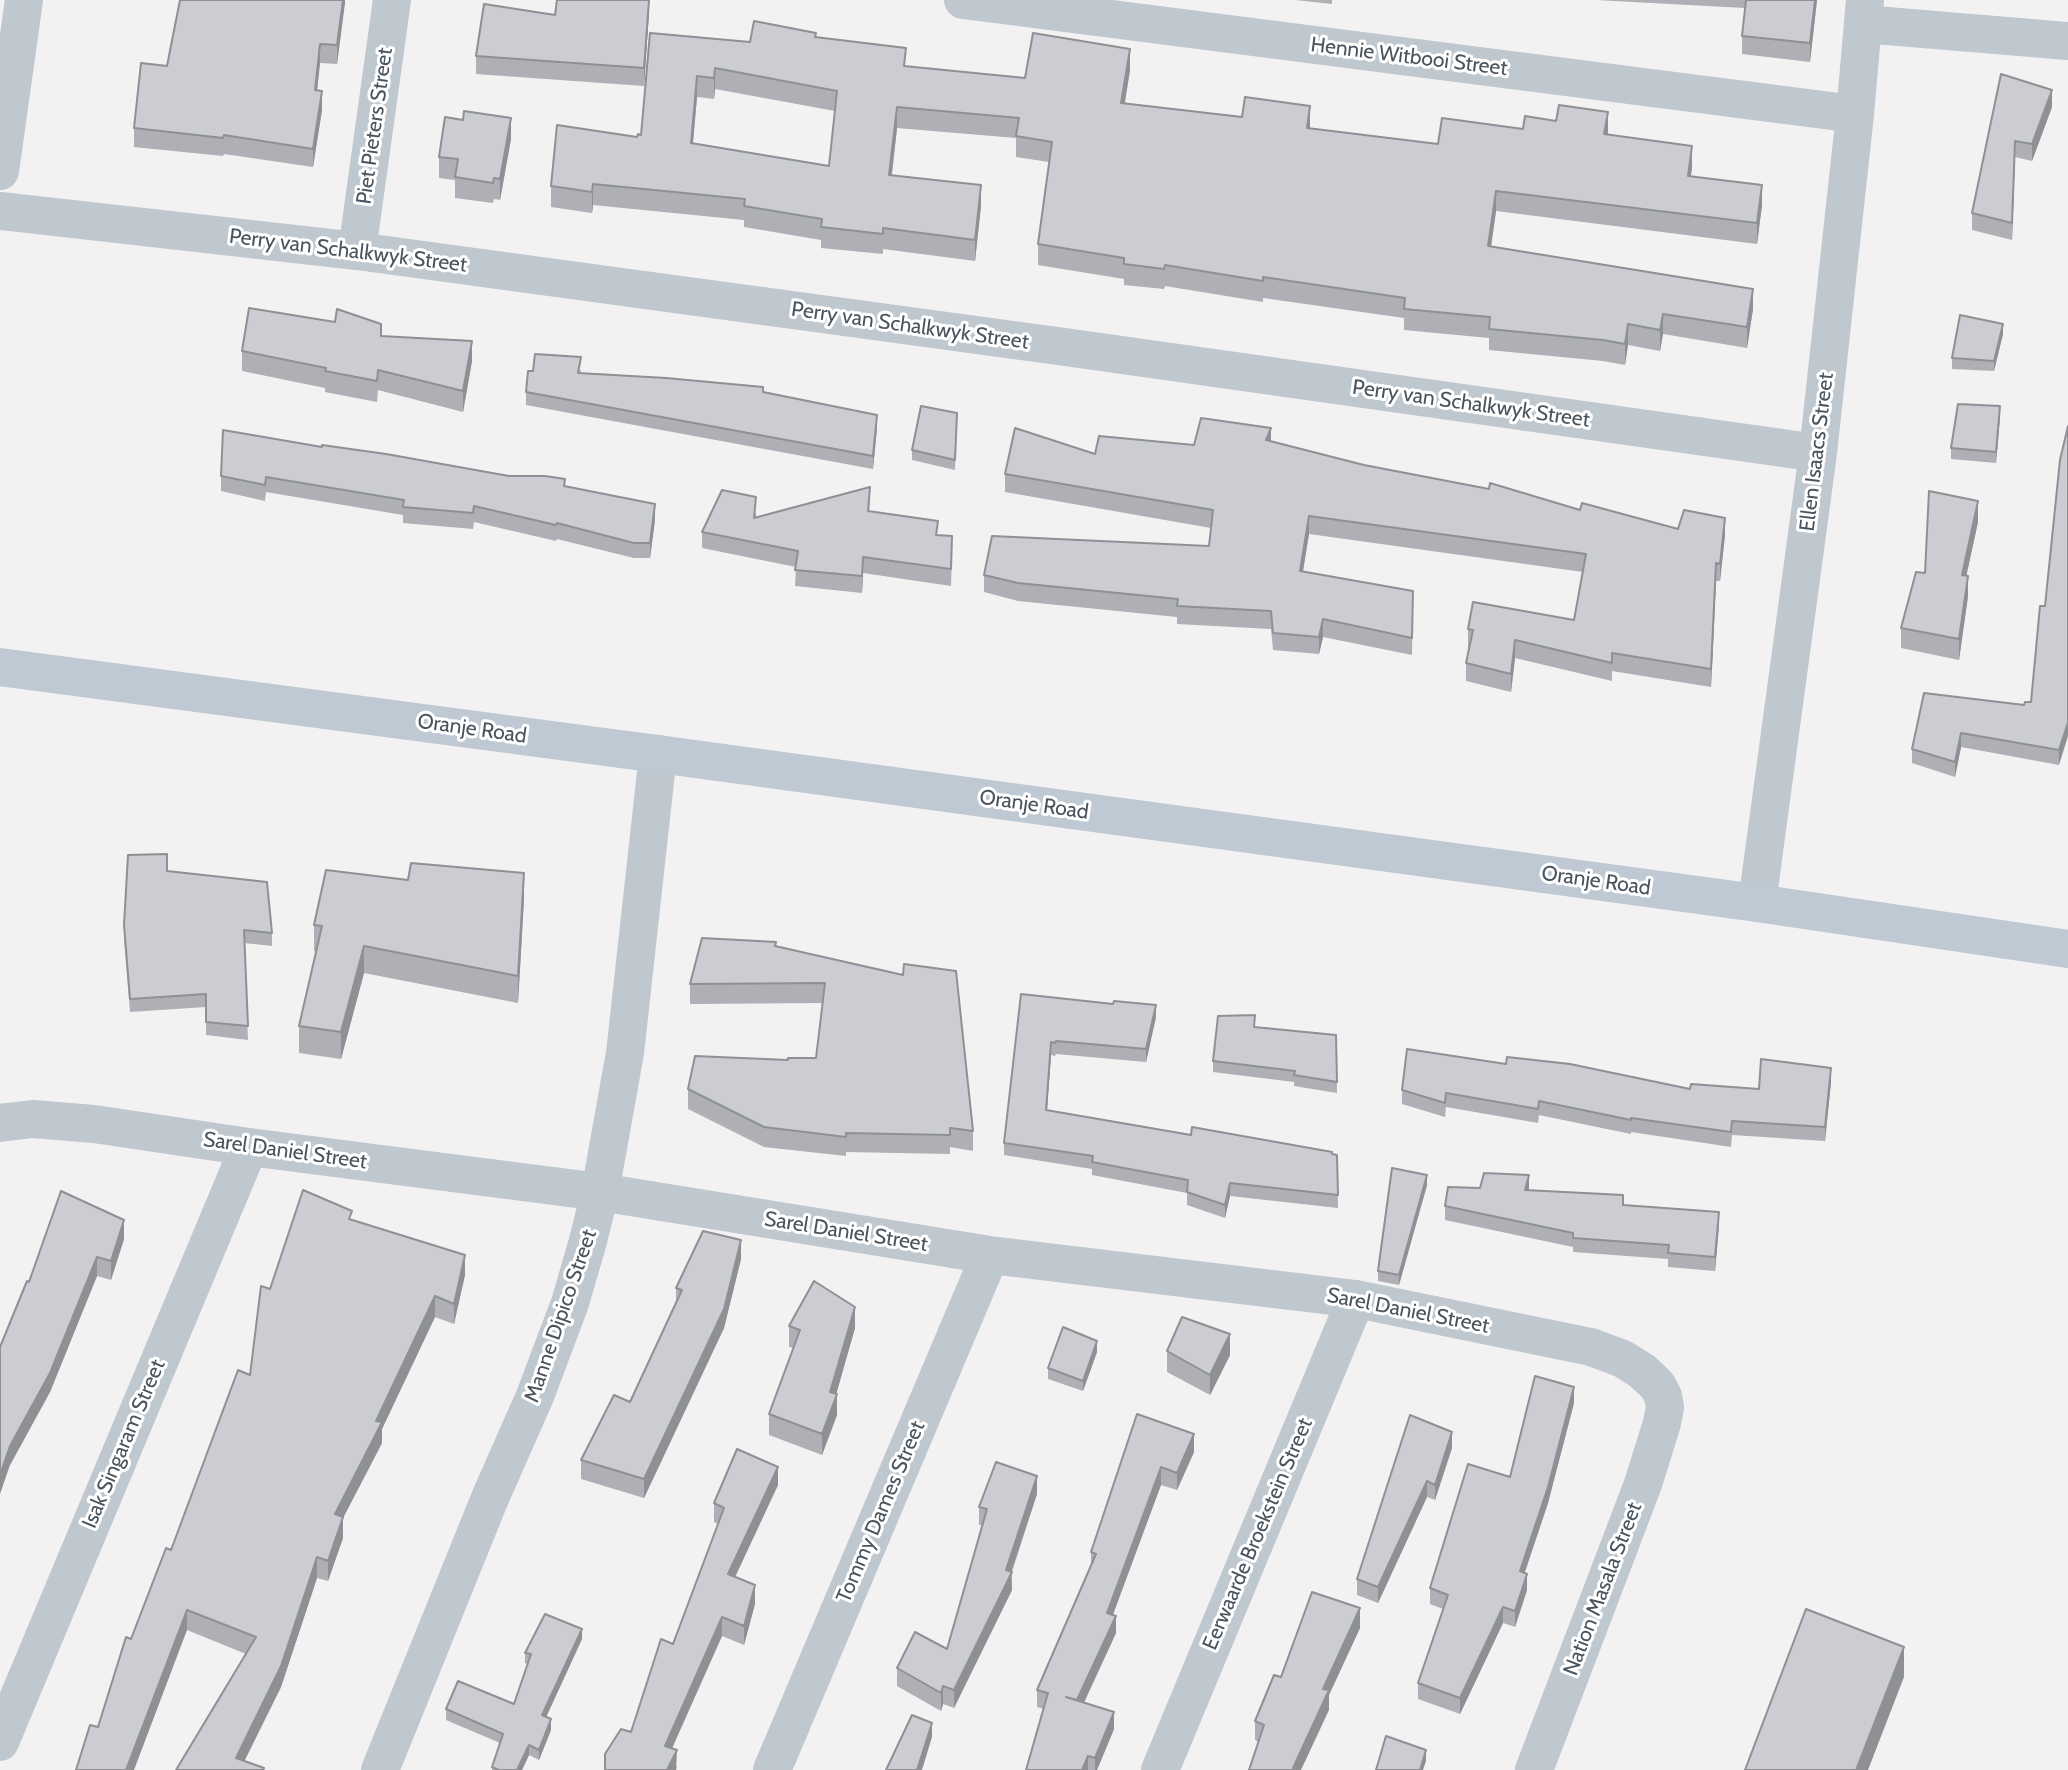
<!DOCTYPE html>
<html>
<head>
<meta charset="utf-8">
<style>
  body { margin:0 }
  canvas { display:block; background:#f3f1f1 }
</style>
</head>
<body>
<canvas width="2068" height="1770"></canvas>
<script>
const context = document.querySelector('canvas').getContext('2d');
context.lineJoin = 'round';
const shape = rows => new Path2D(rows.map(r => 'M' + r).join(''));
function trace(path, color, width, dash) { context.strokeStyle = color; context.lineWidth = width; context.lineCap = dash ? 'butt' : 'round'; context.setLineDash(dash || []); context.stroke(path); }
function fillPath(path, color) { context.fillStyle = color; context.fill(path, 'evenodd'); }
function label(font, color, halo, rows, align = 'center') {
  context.font = font + ' Cabin,sans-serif'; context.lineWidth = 6; context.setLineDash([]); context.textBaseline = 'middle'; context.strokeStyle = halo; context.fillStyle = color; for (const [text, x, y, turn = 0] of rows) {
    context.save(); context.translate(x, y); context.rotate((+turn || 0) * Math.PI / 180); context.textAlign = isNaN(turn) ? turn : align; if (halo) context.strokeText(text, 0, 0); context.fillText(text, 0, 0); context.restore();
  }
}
const street = shape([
  [963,0,1855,114],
  [1863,24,2068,41],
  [0,171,24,0],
  [0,211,357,251,1065,347,1818,453],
  [357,251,392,0],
  [1757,903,1818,453,1855,114,1865,0],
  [0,1123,33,1119,94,1124,249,1147,600,1192,990,1255,1356,1299,1591,1347,1623,1359,1642,1371,1657,1385,1663,1396,1665,1407,1662,1423,1643,1484,1534,1770],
  [0,1742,249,1147],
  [380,1770,490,1498,535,1396,570,1303,588,1241,600,1192,625,1053,658,754],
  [772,1770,990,1255],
  [1160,1770,1356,1299]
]);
const secondary = shape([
  [0,667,658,754,1757,903,2068,949]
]);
const wall = shape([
  [345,0,337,64,320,63,317,90,322,110,313,167,224,154,223,156,134,147,134,128,167,66],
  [1295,0,1332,0,1332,4],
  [1596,0,1817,0,1810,62,1742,54,1742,36,1745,8],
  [649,12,644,86,476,74,476,56,555,15],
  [650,33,750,42,816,37,906,67,1025,78,1130,70,1125,103,1310,128,1438,144,1523,129,1608,135,1692,167,1691,176,1762,205,1757,244,1496,211,1491,247,1753,309,1747,348,1663,334,1660,351,1628,345,1625,365,1603,361,1489,350,1489,338,1404,330,1404,318,1263,298,1263,302,1165,286,1164,289,1124,285,1124,279,1038,265,1038,244,1049,162,1016,157,1016,138,897,128,892,175,981,206,975,261,883,249,883,254,821,248,821,240,744,227,744,220,593,205,592,213,551,207,551,186,641,135],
  [715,89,835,111,829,166,693,143,697,97,714,99],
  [2001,74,2052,107,2032,161,2015,157,2012,240,1972,230,1972,213],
  [511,139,500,200,494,199,493,203,455,198,455,180,439,178,439,157],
  [2003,334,1994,371,1952,369,1952,358],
  [381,336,472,361,463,412,378,390,377,402,325,392,325,388,242,371,242,351],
  [581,370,580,374,763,392,877,428,873,469,526,405,526,392,533,371],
  [957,413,955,470,912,460,912,450],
  [2000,417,1996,463,1951,459,1951,448],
  [2068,426,2059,765,1961,747,1955,777,1912,763,1912,749,2031,702,2045,606],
  [1271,441,1364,465,1580,510,1678,529,1725,535,1720,581,1716,581,1711,687,1612,671,1612,681,1515,658,1511,692,1466,681,1466,663,1469,647,1468,647,1468,629,1574,620,1583,572,1309,534,1303,571,1413,591,1412,655,1323,637,1319,654,1273,650,1271,629,1177,624,1177,617,1018,601,984,592,984,575,1209,546,1211,528,1005,492,1005,474,1095,454,1194,445],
  [322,447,565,486,655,520,650,558,634,558,557,539,556,541,474,522,473,529,403,523,403,515,266,492,265,501,221,491,221,476],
  [870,503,869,511,938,535,952,552,951,586,863,573,862,593,795,586,796,567,702,548,702,532,756,513,756,517],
  [1978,522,1966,576,1968,596,1959,660,1901,648,1901,628,1925,573],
  [167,871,272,933,272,946,244,943,248,1040,206,1035,206,1007,130,1012,124,938,124,925],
  [524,899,518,1003,364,973,341,1059,299,1053,299,1026,316,951,314,951,314,925],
  [775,946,903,975,973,1131,973,1151,950,1147,950,1154,846,1152,846,1156,764,1147,688,1109,688,1089,788,1060,816,1058,823,1003,690,1004,690,984],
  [1021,994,1156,1017,1146,1062,1056,1054,1055,1056,1051,1055,1047,1110,1191,1135,1337,1155,1338,1208,1230,1196,1225,1218,1187,1205,1187,1193,1092,1175,1092,1169,1004,1155,1004,1143],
  [1255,1027,1336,1035,1337,1093,1294,1086,1294,1082,1213,1072,1213,1061],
  [1831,1082,1825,1141,1732,1135,1731,1147,1631,1132,1631,1134,1539,1115,1538,1123,1446,1107,1445,1117,1402,1104,1402,1090,1759,1089],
  [1427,1185,1399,1285,1378,1281,1378,1271],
  [1528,1190,1623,1205,1719,1226,1715,1271,1668,1267,1668,1259,1573,1252,1573,1247,1445,1220,1445,1206],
  [352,1220,465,1275,454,1324,435,1317,382,1429,382,1443,343,1518,343,1538,328,1581,317,1578,281,1687,244,1761,264,1770,176,1770,246,1654,187,1630,98,1727,131,1639,250,1375,270,1289],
  [124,1239,111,1280,97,1276,50,1392,10,1465,29,1282],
  [741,1259,724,1328,644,1498,581,1479,581,1460,630,1402,676,1305,676,1288],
  [789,1326,855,1328,836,1394,837,1415,822,1455,769,1435,769,1414,794,1348,789,1347],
  [1167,1351,1230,1355,1210,1395,1167,1372],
  [1097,1352,1083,1391,1048,1379,1048,1368],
  [1574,1403,1548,1503,1524,1573,1527,1590,1515,1627,1503,1623,1460,1714,1418,1699,1418,1683,1443,1609,1430,1604,1430,1588,1510,1477],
  [1137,1414,1194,1452,1177,1490,1161,1485,1112,1615,1116,1633,1084,1703,1114,1729,1097,1770,1026,1770,1044,1709,1037,1707,1037,1690,1091,1566,1091,1552],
  [1410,1415,1452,1448,1435,1500,1427,1497,1378,1603,1357,1595,1357,1579],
  [778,1485,735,1577,755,1604,744,1645,722,1636,672,1748,677,1768,676,1770,605,1770,631,1732,673,1644,718,1524,714,1522,714,1503],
  [1037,1494,1012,1572,1012,1590,954,1708,943,1704,941,1711,897,1686,897,1668,947,1649,982,1525,979,1525,979,1507],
  [1360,1628,1329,1695,1329,1710,1258,1742,1255,1740,1255,1721,1281,1677],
  [582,1639,546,1717,551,1730,539,1760,529,1755,522,1770,492,1770,492,1767,500,1743,446,1720,446,1709,514,1704,528,1664,525,1663,525,1653]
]);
const shadedWall = shape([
  [343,0,345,0,345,3,337,64,337,45],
  [649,0,649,12,644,86,644,68],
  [1815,0,1817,0,1810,62,1810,43],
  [320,44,320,63,315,109,315,90],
  [1130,49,1130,70,1121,124,1121,103],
  [715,68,715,89,714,99,714,78],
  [697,76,697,97,691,164,691,143],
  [2052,90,2052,107,2032,161,2032,144],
  [322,91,322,110,313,167,313,149],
  [1310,106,1310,127,1307,149,1307,128],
  [897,107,897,128,889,196,889,175],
  [1608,112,1608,133,1604,155,1604,134],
  [511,118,511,139,500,200,500,179],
  [2015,141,2015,157,2012,240,2012,223],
  [1692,146,1692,167,1688,197,1688,176],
  [593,184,593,205,592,213,592,192],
  [981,185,981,206,975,261,975,240],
  [1762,185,1762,205,1757,244,1757,223],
  [1496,191,1496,211,1488,267,1488,246],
  [1753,289,1753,309,1747,348,1747,327],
  [1663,314,1663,334,1660,351,1660,330],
  [1628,324,1628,345,1625,365,1625,344],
  [2003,324,2003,334,1994,371,1994,361],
  [472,341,472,361,463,412,463,391],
  [2000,406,2000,417,1996,463,1996,452],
  [877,415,877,428,873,469,873,456],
  [1271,428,1271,446,1266,440],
  [1978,501,1978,522,1962,596,1962,575],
  [655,504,655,520,650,558,650,543],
  [1309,516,1309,534,1300,589,1300,571],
  [1725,518,1725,535,1720,581,1720,564],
  [863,557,863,573,862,593,862,576],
  [1716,563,1716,581,1711,687,1711,669],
  [1968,576,1968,596,1959,660,1959,639],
  [1323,619,1323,637,1319,654,1319,637],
  [1515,640,1515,658,1511,692,1511,674],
  [2068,722,2068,736,2059,765,2059,750],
  [1961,733,1961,747,1955,777,1955,762],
  [524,873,524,899,518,1003,518,976],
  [364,946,364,973,341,1059,341,1032],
  [1156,1005,1156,1017,1146,1062,1146,1049],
  [1051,1042,1051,1055,1046,1123,1046,1110],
  [1831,1068,1831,1082,1825,1141,1825,1127],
  [1427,1175,1427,1185,1399,1285,1399,1275],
  [1529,1175,1529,1189,1525,1204,1525,1190],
  [1230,1183,1230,1196,1225,1218,1225,1205],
  [1719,1212,1719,1226,1715,1271,1715,1257],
  [124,1220,124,1239,111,1280,111,1261],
  [741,1240,741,1259,724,1328,644,1498,644,1479],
  [465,1255,465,1275,454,1324,454,1304],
  [97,1257,97,1276,50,1392,10,1465,0,1494,0,1475,10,1446],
  [435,1296,435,1317,382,1429,382,1443,343,1518,343,1538,328,1581,328,1561,335,1514,376,1421],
  [855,1307,855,1328,832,1409,837,1394,837,1415,822,1455,822,1434,830,1392],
  [1230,1334,1230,1355,1210,1395,1210,1375],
  [1097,1341,1097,1352,1083,1391,1083,1381],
  [1574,1387,1574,1403,1548,1503,1520,1587,1520,1571],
  [1452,1432,1452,1448,1435,1500,1435,1485],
  [1194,1434,1194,1452,1177,1490,1177,1473],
  [778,1467,778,1485,728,1592,728,1574],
  [1161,1467,1161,1485,1107,1631,1107,1613],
  [1037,1476,1037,1494,1011,1572,1012,1590,954,1708,954,1690,1006,1570],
  [1427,1481,1427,1497,1378,1603,1378,1587],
  [317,1557,317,1578,281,1687,240,1770,236,1758],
  [1527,1574,1527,1590,1515,1627,1515,1611],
  [755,1585,755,1604,744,1645,744,1626],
  [1503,1607,1503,1623,1460,1714,1460,1698],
  [1360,1608,1360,1628,1329,1695,1329,1710,1301,1770,1293,1770,1323,1689],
  [187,1610,187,1630,134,1770,126,1770],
  [1116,1616,1116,1633,1077,1717,1077,1700],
  [722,1617,722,1636,665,1764,665,1746],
  [582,1629,582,1639,542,1726,542,1715],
  [1904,1647,1904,1677,1868,1770,1856,1770],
  [943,1686,943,1704,941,1711,941,1693],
  [1114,1712,1114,1729,1097,1770,1095,1770,1095,1758],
  [551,1719,551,1730,539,1760,539,1750],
  [932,1723,932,1737,922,1770,917,1770],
  [529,1745,529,1755,522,1770,517,1770],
  [677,1750,676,1770,667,1770],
  [1426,1750,1426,1761,1423,1770,1420,1770],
  [1088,1756,1088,1770,1082,1770]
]);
const building = shape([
  [180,0,343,0,337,45,320,44,315,90,322,91,313,149,224,135,223,138,134,128,141,63,167,66,180,0],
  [557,0,649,0,644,68,476,56,484,4,555,15,557,0],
  [1746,0,1815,0,1810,43,1742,36,1746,0],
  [754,21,816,33,815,37,906,48,904,66,1025,78,1033,33,1130,49,1121,103,1242,117,1245,97,1310,106,1307,128,1438,144,1442,118,1523,129,1525,116,1556,121,1559,105,1608,112,1604,134,1692,146,1688,176,1762,185,1757,223,1496,191,1488,246,1753,289,1747,327,1663,314,1660,330,1628,324,1625,344,1603,340,1489,329,1490,317,1404,309,1405,298,1263,277,1263,281,1165,265,1164,269,1124,264,1124,258,1038,244,1052,142,1016,136,1019,118,897,107,889,175,981,185,975,240,883,228,883,234,821,227,822,219,744,206,745,199,593,184,592,192,551,186,557,125,637,137,638,134,641,135,650,33,750,42,754,21],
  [715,68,837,91,829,166,691,143,697,76,714,78,715,68],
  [2001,74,2052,90,2032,144,2015,141,2012,223,1972,213,2001,74],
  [464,111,511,118,500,179,494,178,493,183,455,177,458,159,439,157,445,117,463,120,464,111],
  [249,308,335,322,337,309,381,324,381,336,472,341,463,391,378,370,377,381,325,371,326,368,242,351,249,308],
  [1960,315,2003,324,1994,361,1952,358,1960,315],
  [535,354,581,357,578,373,666,378,763,387,763,392,877,415,873,456,526,392,528,371,533,371,535,354],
  [1958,404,2000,406,1996,452,1951,448,1958,404],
  [921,406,957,413,955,460,912,450,921,406],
  [1201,418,1271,428,1266,440,1364,465,1489,489,1490,483,1580,510,1582,503,1678,529,1684,510,1725,518,1720,564,1716,563,1711,669,1612,653,1612,663,1515,640,1511,674,1466,663,1473,630,1468,629,1473,602,1574,620,1586,554,1309,516,1300,571,1413,591,1412,638,1323,619,1319,637,1273,633,1271,611,1177,606,1178,599,1018,583,984,575,992,536,1209,546,1213,510,1005,474,1015,428,1095,454,1099,436,1194,445,1201,418],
  [2068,426,2068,722,2059,750,1961,733,1955,762,1912,749,1924,693,2024,705,2025,702,2031,702,2040,606,2045,606,2060,460,2068,426],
  [223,430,322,447,322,445,386,454,509,476,545,476,565,479,564,486,655,504,650,543,634,543,557,523,556,525,474,506,473,513,403,507,404,500,266,477,265,485,221,476,223,430],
  [870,487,868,511,938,521,936,535,952,536,951,569,863,557,862,576,795,570,798,551,702,532,722,490,756,497,754,518,870,487],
  [1929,491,1978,501,1962,575,1968,576,1959,639,1901,628,1916,572,1925,573,1929,491],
  [167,854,167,871,267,882,272,933,244,930,248,1026,206,1022,206,994,130,999,124,925,128,855,167,854],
  [411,863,524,873,518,976,364,946,341,1032,299,1026,322,926,314,925,326,870,408,880,411,863],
  [702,938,776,942,775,946,903,975,904,964,956,971,973,1131,950,1128,950,1135,846,1133,846,1137,764,1127,688,1089,695,1056,788,1060,788,1058,816,1058,825,983,690,984,702,938],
  [1021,994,1113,1004,1114,1001,1156,1005,1146,1049,1056,1041,1055,1043,1051,1042,1046,1110,1191,1135,1192,1127,1332,1152,1332,1154,1337,1155,1338,1195,1230,1183,1225,1205,1187,1192,1188,1180,1092,1162,1093,1156,1004,1143,1021,994],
  [1255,1015,1254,1027,1336,1035,1337,1082,1294,1075,1295,1071,1213,1061,1218,1016,1255,1015],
  [1407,1049,1506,1064,1507,1057,1570,1064,1690,1089,1691,1084,1759,1089,1761,1059,1831,1068,1825,1127,1732,1121,1731,1132,1631,1118,1631,1120,1539,1101,1538,1109,1446,1093,1445,1103,1402,1090,1407,1049],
  [1392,1168,1427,1175,1399,1275,1378,1271,1392,1168],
  [1484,1173,1529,1175,1525,1190,1623,1195,1623,1205,1719,1212,1715,1257,1668,1253,1669,1245,1573,1238,1573,1233,1445,1206,1448,1187,1480,1188,1484,1173],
  [303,1190,352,1211,349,1219,465,1255,454,1304,435,1296,376,1421,382,1422,335,1514,343,1517,328,1561,317,1557,281,1666,236,1758,264,1768,263,1770,176,1770,256,1637,187,1610,126,1770,76,1770,90,1725,98,1727,126,1637,131,1639,166,1548,171,1550,238,1370,250,1375,261,1286,270,1289,303,1190],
  [61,1191,124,1220,111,1261,97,1257,50,1373,10,1446,0,1475,0,1347,27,1281,29,1282,61,1191],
  [703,1231,741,1240,724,1309,644,1479,581,1460,614,1395,630,1402,682,1290,676,1288,703,1231],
  [814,1281,855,1307,830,1392,837,1394,822,1434,769,1414,800,1330,789,1326,814,1281],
  [1182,1317,1230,1334,1210,1375,1167,1351,1182,1317],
  [1063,1327,1097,1341,1083,1381,1048,1368,1063,1327],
  [1535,1376,1574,1387,1548,1487,1520,1571,1527,1574,1515,1611,1503,1607,1460,1698,1418,1683,1448,1595,1430,1588,1468,1464,1510,1477,1535,1376],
  [1137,1414,1194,1434,1177,1473,1161,1467,1107,1613,1116,1616,1077,1700,1066,1697,1114,1712,1095,1758,1088,1756,1082,1770,1026,1770,1048,1693,1037,1690,1096,1554,1091,1552,1137,1414],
  [1410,1415,1452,1432,1435,1485,1427,1481,1378,1587,1357,1579,1410,1415],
  [737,1449,778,1467,728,1574,755,1585,744,1626,722,1617,665,1746,677,1750,667,1770,606,1770,605,1769,605,1754,621,1729,631,1732,661,1639,673,1644,724,1508,714,1503,737,1449],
  [996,1462,1037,1476,1006,1570,1012,1572,954,1690,943,1686,941,1693,897,1668,915,1632,947,1649,987,1509,979,1507,996,1462],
  [1312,1592,1360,1608,1323,1689,1329,1690,1293,1768,1299,1770,1249,1770,1264,1725,1255,1721,1274,1675,1281,1677,1312,1592],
  [1806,1609,1904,1647,1856,1770,1745,1770,1806,1609],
  [545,1614,582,1629,542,1715,551,1719,539,1750,529,1745,517,1770,499,1770,492,1767,503,1734,446,1709,458,1681,514,1704,531,1654,525,1653,545,1614],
  [912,1715,932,1723,917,1770,886,1770,912,1715],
  [1386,1736,1426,1750,1420,1770,1376,1770,1386,1736]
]);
const streetNames = [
  ["Hennie Witbooi Street",1409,57,7],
  ["Piet Pieters Street",375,126,-82],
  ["Perry van Schalkwyk Street",348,251,7],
  ["Perry van Schalkwyk Street",910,326,8],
  ["Perry van Schalkwyk Street",1471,404,8],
  ["Ellen Isaacs Street",1817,452,-83],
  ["Oranje Road",472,729,8],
  ["Oranje Road",1034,805,8],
  ["Oranje Road",1596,881,8],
  ["Sarel Daniel Street",285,1151,8],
  ["Sarel Daniel Street",846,1232,9],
  ["Sarel Daniel Street",1408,1311,11],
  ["Manne Dipico Street",561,1316,-71],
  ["Isak Singaram Street",124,1444,-67],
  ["Tommy Dames Street",881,1512,-67],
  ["Eerwaarde Broekstein Street",1258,1534,-67],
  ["Nation Masala Street",1603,1589,-69]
];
trace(street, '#bfc8cf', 38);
trace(secondary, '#bfc9d3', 38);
fillPath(wall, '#afb0b5');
fillPath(shadedWall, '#8e9094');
fillPath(building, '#cbcdd3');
trace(building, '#8e9094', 2);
label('21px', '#49545e', '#fff', streetNames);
</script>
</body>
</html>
